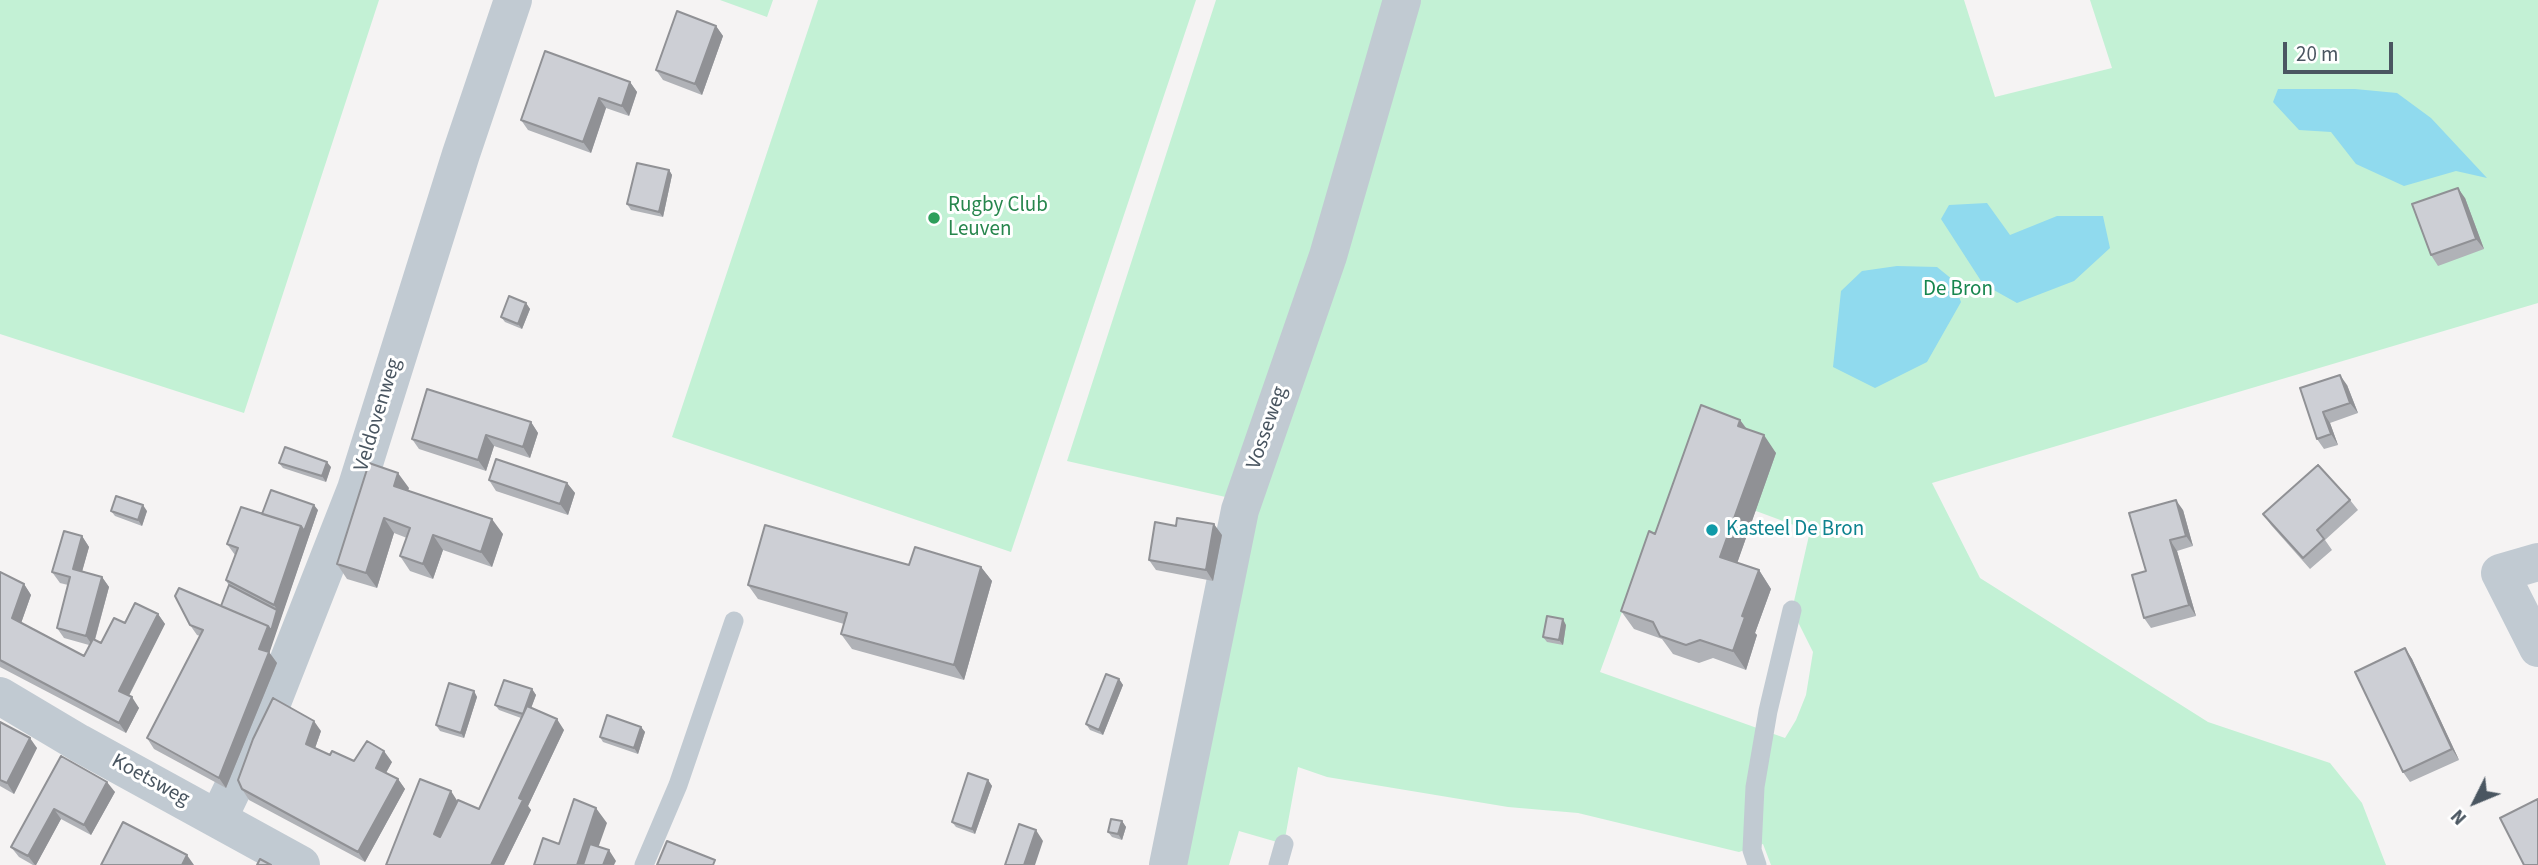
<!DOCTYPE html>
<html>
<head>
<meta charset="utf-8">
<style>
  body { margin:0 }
  #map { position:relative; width:2538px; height:865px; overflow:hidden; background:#f5f3f3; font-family:"Source Sans 3",sans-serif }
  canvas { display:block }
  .north { position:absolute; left:2440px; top:767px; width:70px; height:70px; -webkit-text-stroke:5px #fff; paint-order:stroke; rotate:227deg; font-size:19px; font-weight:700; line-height:28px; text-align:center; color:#4a5661 }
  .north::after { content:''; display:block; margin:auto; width:24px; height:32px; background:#4a5661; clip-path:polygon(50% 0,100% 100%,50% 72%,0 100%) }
  .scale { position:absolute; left:2283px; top:42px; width:110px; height:32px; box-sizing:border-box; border:4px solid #4a5661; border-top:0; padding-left:9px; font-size:21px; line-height:24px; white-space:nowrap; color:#4a5661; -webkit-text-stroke:5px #fff; paint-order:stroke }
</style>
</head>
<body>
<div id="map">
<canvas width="2538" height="865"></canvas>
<div class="north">N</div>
<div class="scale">20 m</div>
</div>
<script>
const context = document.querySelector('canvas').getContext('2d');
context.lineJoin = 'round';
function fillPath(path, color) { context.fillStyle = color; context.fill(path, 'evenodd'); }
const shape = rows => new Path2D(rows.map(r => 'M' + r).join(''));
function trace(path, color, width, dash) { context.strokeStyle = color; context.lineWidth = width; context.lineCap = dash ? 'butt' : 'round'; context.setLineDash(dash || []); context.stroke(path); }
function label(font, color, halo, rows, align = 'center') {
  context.font = font + ' "Source Sans 3",sans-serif'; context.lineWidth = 6; context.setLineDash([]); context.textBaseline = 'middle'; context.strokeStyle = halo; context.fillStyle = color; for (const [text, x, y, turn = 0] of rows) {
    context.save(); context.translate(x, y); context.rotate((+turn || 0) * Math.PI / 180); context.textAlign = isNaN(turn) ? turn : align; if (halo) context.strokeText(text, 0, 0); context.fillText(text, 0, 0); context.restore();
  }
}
const green = shape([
  [0,0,379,0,244,413,0,334],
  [720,0,773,0,767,17],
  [818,0,1196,0,1011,552,672,437],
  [1216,0,1964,0,1995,97,2112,68,2090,0,2538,0,2538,303,1932,483,1980,578,2208,722,2330,763,2362,803,2386,865,1771,865,1763,844,1739,852,1578,813,1508,807,1327,777,1298,767,1284,844,1239,831,1229,865,1177,865,1252,503,1067,461],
  [1756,511,1810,531,1792,610,1813,652,1806,695,1796,720,1785,738,1600,672,1647,544,1668,552]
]);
const water = shape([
  [2278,89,2355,89,2397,93,2431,118,2487,178,2456,171,2404,186,2356,164,2331,132,2299,130,2273,102],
  [1987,203,2010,235,2057,216,2103,216,2110,248,2074,281,2017,303,1983,284,1941,219,1949,205],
  [1897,266,1937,267,1953,280,1961,302,1927,362,1875,388,1833,367,1841,291,1862,271]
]);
const lane = shape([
  [644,865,678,785,734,621],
  [1278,865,1284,844],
  [1757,865,1752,850,1755,787,1768,711,1792,610]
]);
const street = shape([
  [2538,562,2500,573,2538,648],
  [0,696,79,743,301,865],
  [218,819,264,723,356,489,461,154,513,0],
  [1168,865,1240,510,1328,256,1402,0]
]);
const wall = shape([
  [716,26,723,36,702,95,663,80,656,70],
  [630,82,637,92,629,116,606,108,591,153,528,130,521,120],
  [669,170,672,175,663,217,631,210,627,204],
  [2465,198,2484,249,2438,266,2431,255],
  [526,303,530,309,522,329,505,322,501,317],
  [2347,385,2358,413,2330,423,2338,445,2324,449,2317,439,2300,388],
  [1740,420,1747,429,1776,453,1737,563,1759,570,1771,589,1755,633,1757,635,1746,670,1713,658,1699,663,1673,654,1662,639,1634,629,1621,611],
  [531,422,538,433,530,458,494,446,486,471,419,449,412,439],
  [279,463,331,467,326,482,283,468],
  [489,480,567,483,575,493,568,515,496,491],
  [409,488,408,490,503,534,492,567,443,550,433,579,410,571,400,556,407,538,394,533,377,588,347,579,337,564],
  [2350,500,2358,510,2325,540,2332,550,2310,569,2271,525,2263,514],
  [318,510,269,652,277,663,226,788,154,749,147,738,200,636,197,635,190,625,221,606,229,586,226,580,235,555,227,544,262,514],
  [2183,510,2193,546,2177,551,2196,616,2151,628,2144,618,2146,571],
  [111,511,147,511,142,526,115,516],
  [1222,535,1213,581,1156,570,1149,560],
  [82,536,89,547,82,571,102,577,109,587,95,640,101,643,125,623,158,614,165,624,129,696,139,708,126,733,0,667,0,572,24,584,31,595,21,623,84,656,89,645,64,638,57,628,68,585,60,583,52,572],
  [909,565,981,567,992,581,964,680,852,649,841,634,844,624,758,599,748,585],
  [1566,625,1563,645,1547,642,1543,637],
  [2405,648,2412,659,2459,760,2410,782,2403,772],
  [1119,679,1123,685,1103,735,1090,730,1086,724],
  [532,689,536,695,531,708,564,730,528,806,531,810,504,865,458,801,479,809,521,718,499,710,495,705],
  [474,691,477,697,464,738,440,731,436,725],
  [0,722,37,748,14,794,0,786],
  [641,727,645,732,638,754,603,742,600,737],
  [321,731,315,748,330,755,354,761,392,762,386,773,398,779,405,789,365,862,249,800,242,789],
  [61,756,115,792,91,835,61,819,36,865,33,865,19,857,11,847],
  [988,780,992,786,975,834,956,827,952,822],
  [1122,821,1126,827,1122,840,1112,837,1108,832]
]);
const shadedWall = shape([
  [716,26,723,36,702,95,695,84],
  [630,82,637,92,629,116,622,106],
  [599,98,606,108,591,153,583,142],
  [669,170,672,175,663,217,659,212],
  [2458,188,2465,198,2484,249,2476,239],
  [526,303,530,309,522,329,518,324],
  [2340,375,2347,385,2358,413,2350,403],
  [2323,412,2330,423,2338,445,2331,434],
  [1740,420,1753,438,1738,426],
  [531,422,538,433,530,458,523,447],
  [486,435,494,446,486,471,478,460],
  [1764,435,1776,453,1733,575,1720,557],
  [327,462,331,467,326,482,322,476],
  [398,473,409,488,405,500,394,486],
  [567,483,575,493,568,515,560,504],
  [2176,500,2183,510,2193,546,2186,536],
  [143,505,147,511,142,526,138,520],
  [314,505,318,510,269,654,269,652,277,663,226,788,219,778,259,649,268,626,277,610,274,605,301,526],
  [384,518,394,533,377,588,366,573],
  [492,519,503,534,492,567,481,552],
  [1214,524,1222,535,1213,581,1206,570],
  [433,535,443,550,433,579,423,564],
  [82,536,89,547,80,579,73,569],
  [2170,540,2177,551,2196,616,2189,605],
  [981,567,992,581,964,680,954,665],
  [1759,570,1771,589,1755,633,1757,635,1746,670,1733,651,1742,616],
  [102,577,109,587,93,646,86,636],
  [24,584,31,595,19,629,12,618],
  [158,614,165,624,126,701,119,691],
  [1563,619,1566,625,1563,645,1559,640],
  [2405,648,2412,659,2459,760,2452,749],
  [1119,679,1123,685,1103,735,1099,730],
  [532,689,536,695,527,719,523,714],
  [474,691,477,697,464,738,461,733],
  [132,697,139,708,126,733,119,723],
  [557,719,564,730,528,806,531,810,504,865,491,865,519,798],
  [314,721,321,731,313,754,306,744],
  [641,727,645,732,638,754,634,748],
  [30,738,37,748,14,794,7,783],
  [384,751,392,762,383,778,376,768],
  [398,779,405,789,365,862,358,852],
  [988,780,992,786,975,834,972,829],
  [107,782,115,792,91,835,84,825],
  [451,791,458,802,441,844,434,834],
  [596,808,607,823,592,865,577,865],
  [54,809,61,819,36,865,35,865,28,856],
  [1122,821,1126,827,1122,840,1118,834],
  [1036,830,1043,841,1035,865,1024,865],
  [609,850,616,861,614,865,603,865],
  [187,855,194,865,182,865]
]);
const building = shape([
  [677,11,716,26,695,84,656,70,677,11],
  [545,51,630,82,622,106,599,98,583,142,521,120,545,51],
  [637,163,669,170,659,212,627,204,637,163],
  [2458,188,2476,239,2431,255,2412,204,2458,188],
  [509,296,526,303,518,324,501,317,509,296],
  [2340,375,2350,403,2323,412,2331,434,2317,439,2300,388,2340,375],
  [427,389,531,422,523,447,486,435,478,460,412,439,427,389],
  [1701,405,1740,420,1738,426,1764,435,1720,557,1759,570,1742,616,1745,617,1733,651,1700,640,1686,645,1660,636,1653,622,1621,611,1649,531,1655,534,1701,405],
  [285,447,327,462,322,476,279,463,285,447],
  [496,459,567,483,560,504,489,480,496,459],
  [369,463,398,473,394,486,492,519,481,552,433,535,423,564,400,556,410,528,384,518,366,573,337,564,369,463],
  [2318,465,2350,500,2317,530,2324,539,2303,558,2263,514,2318,465],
  [271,490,314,505,304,531,301,526,262,514,271,490],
  [116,496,143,505,138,520,111,511,116,496],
  [2176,500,2186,536,2170,540,2189,605,2144,618,2132,575,2146,571,2129,513,2176,500],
  [241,507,301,526,274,605,226,580,238,548,227,544,241,507],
  [1177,518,1214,524,1206,570,1149,560,1155,522,1176,526,1177,518],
  [765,525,909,565,915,547,981,567,954,665,841,634,847,613,748,585,765,525],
  [64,531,82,536,73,569,102,577,86,636,57,628,70,577,52,572,64,531],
  [0,572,24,584,12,618,84,656,93,639,101,643,114,618,125,623,135,603,158,614,119,691,132,697,119,723,0,660,0,572],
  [229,585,277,610,271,631,268,626,221,606,229,585],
  [179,588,268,626,259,649,269,652,219,778,147,738,203,630,190,625,175,596,179,588],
  [1547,616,1563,619,1559,640,1543,637,1547,616],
  [2405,648,2452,749,2403,772,2355,672,2405,648],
  [1106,674,1119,679,1099,730,1086,724,1106,674],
  [504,680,532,689,523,714,495,705,504,680],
  [449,683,474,691,461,733,436,725,449,683],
  [273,698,314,721,306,744,330,755,332,751,354,761,367,741,384,751,376,768,398,779,358,852,242,789,238,780,253,739,273,698],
  [527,706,557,719,519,798,523,800,491,865,386,865,420,779,451,791,434,834,440,837,458,800,479,809,527,706],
  [607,715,641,727,634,748,600,737,607,715],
  [0,722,30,738,7,783,0,780,0,722],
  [61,756,107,782,84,825,54,809,28,856,11,847,61,756],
  [968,773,988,780,972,829,952,822,968,773],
  [574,799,596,808,577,865,534,865,543,838,559,844,574,799],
  [2538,799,2538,865,2524,865,2500,818,2538,799],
  [1111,819,1122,821,1118,834,1108,832,1111,819],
  [123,822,187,855,182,865,101,865,123,822],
  [1019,824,1036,830,1024,865,1005,865,1019,824],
  [667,841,715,860,713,865,657,865,667,841],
  [590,844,609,850,603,865,583,865,590,844],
  [260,859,271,865,257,865,260,859]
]);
const markers = [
  [934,218,7,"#2e9e5b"],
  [1712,530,7,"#0f9aa8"]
];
const leisureNames = [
  ["Rugby Club",948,206],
  ["Leuven",948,230]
];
const parkNames = [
  ["De Bron",1958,290]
];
const streetNames = [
  ["Veldovenweg",379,415,-73],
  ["Vosseweg",1268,428,-71],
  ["Koetsweg",150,781,29]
];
const cultureNames = [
  ["Kasteel De Bron",1726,530]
];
fillPath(green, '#c3f1d5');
fillPath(water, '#90daee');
trace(lane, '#c1cad2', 19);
trace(street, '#c1cad2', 38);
fillPath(wall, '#b0b2b7');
fillPath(shadedWall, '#909195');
fillPath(building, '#cdcfd5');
trace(building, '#909195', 2);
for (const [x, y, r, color] of markers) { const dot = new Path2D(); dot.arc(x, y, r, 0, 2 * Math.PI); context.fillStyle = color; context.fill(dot); trace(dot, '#fff', 2.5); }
label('21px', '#27864d', '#fff', leisureNames, 'left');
label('21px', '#17864f', '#fff', parkNames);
label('21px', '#4a5661', '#fff', streetNames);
label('21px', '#0d838f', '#fff', cultureNames, 'left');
</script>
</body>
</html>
